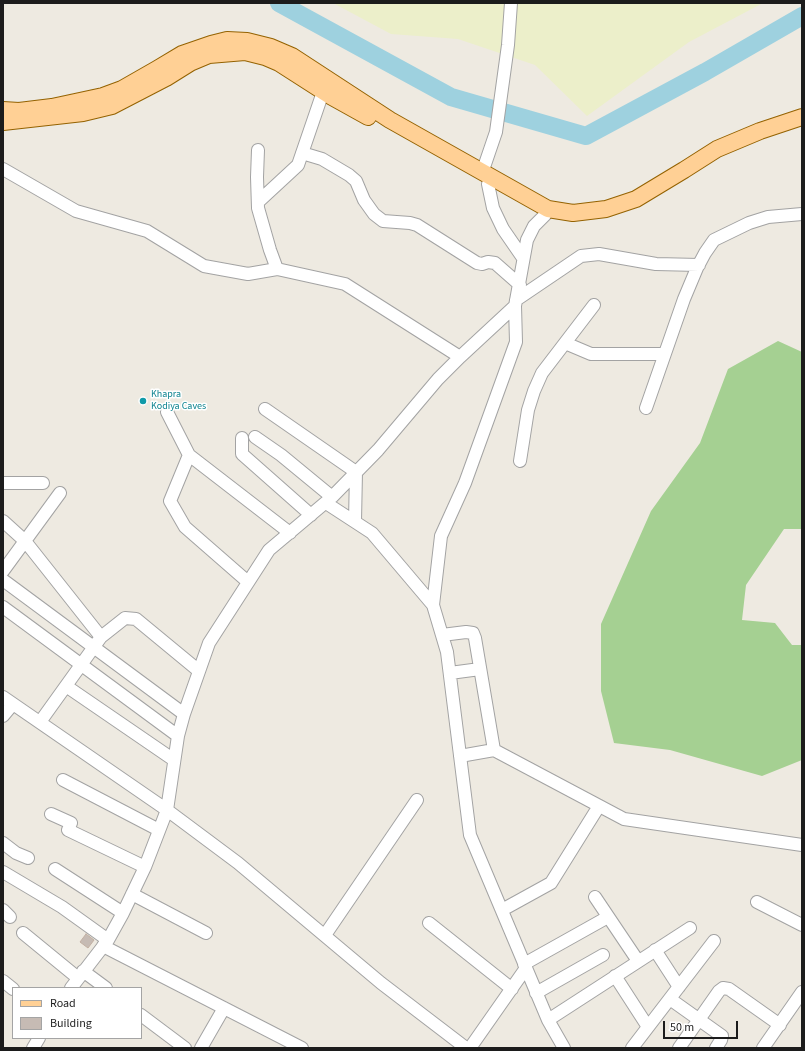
<!DOCTYPE html>
<html>
<head>
<meta charset="utf-8">
<style>
  body { margin:0 }
  #map { position:relative; width:805px; height:1051px; overflow:hidden; background:#eeeae1; font-family:"Source Sans 3",sans-serif }
  canvas { display:block }
  .frame { position:absolute; inset:0; border:4px solid #1c1c1c; pointer-events:none }
  .legend { position:absolute; left:12px; top:987px; width:130px; height:52px; box-sizing:border-box; background:#fff; border:1px solid #a4a4a4; margin:0; padding:5px 7px; list-style:none; font-size:12px; color:#1c1c1c }
  .legend li { display:flex; align-items:center; gap:8px; height:20px }
  .legend b { width:20px; border:1px solid #a4a4a4 }
  .scale { position:absolute; left:663px; top:1021px; width:75px; height:18px; box-sizing:border-box; border:2px solid #1c1c1c; border-top:0; padding-left:5px; font-size:12px; line-height:14px; white-space:nowrap; color:#1c1c1c; -webkit-text-stroke:3px #fff; paint-order:stroke }
</style>
</head>
<body>
<div id="map">
<canvas width="805" height="1051"></canvas>
<div class="frame"></div>
<ul class="legend">
<li><b style="height:5px;background:#ffd095"></b>Road</li>
<li><b style="height:11px;background:#c6bbb4"></b>Building</li>
</ul>
<div class="scale">50 m</div>
</div>
<script>
const context = document.querySelector('canvas').getContext('2d');
context.lineJoin = 'round';
function fillPath(path, color) { context.fillStyle = color; context.fill(path, 'evenodd'); }
const shape = rows => new Path2D(rows.map(r => 'M' + r).join(''));
function trace(path, color, width, dash) { context.strokeStyle = color; context.lineWidth = width; context.lineCap = dash ? 'butt' : 'round'; context.setLineDash(dash || []); context.stroke(path); }
function label(font, color, halo, rows, align = 'center') {
  context.font = font + ' "Source Sans 3",sans-serif'; context.lineWidth = 3; context.setLineDash([]); context.textBaseline = 'middle'; context.strokeStyle = halo; context.fillStyle = color; for (const [text, x, y, turn = 0] of rows) {
    context.save(); context.translate(x, y); context.rotate((+turn || 0) * Math.PI / 180); context.textAlign = isNaN(turn) ? turn : align; if (halo) context.strokeText(text, 0, 0); context.fillText(text, 0, 0); context.restore();
  }
}
const farmland = shape([
  [333,3,763,3,689,42,587,116,535,65,458,39,391,34]
]);
const forest = shape([
  [778,341,802,352,802,529,784,529,746,585,742,620,775,623,792,645,802,645,802,760,762,776,670,750,614,743,601,691,601,624,651,511,700,443,728,369]
]);
const river = shape([
  [279,3,451,97,586,136,705,72,802,16]
]);
const building = shape([
  [86,934,94,940,88,948,80,942,86,934]
]);
const minor = shape([
  [258,150,257,177,258,208,270,250,277,269],
  [302,153,322,159,349,175,356,181,364,200,374,214,383,221,410,223,417,225,477,263,482,264,488,262,495,263,520,285],
  [3,169,76,211,147,231,204,266,248,274,277,269,345,284,460,357],
  [482,173,496,132,508,45,511,3],
  [488,184,493,208,503,229,523,258],
  [258,202,298,165,323,92],
  [516,300,581,256,599,254,656,264,699,265],
  [565,343,591,354,664,354],
  [646,408,684,299,697,268,705,253,714,240,749,223,768,217,802,214],
  [265,409,356,472,355,521],
  [167,412,189,455,170,501,185,527,248,582],
  [255,437,281,455,332,497],
  [242,438,242,454,311,515],
  [189,455,290,533],
  [520,461,528,410,534,391,542,373,594,305],
  [3,483,43,483],
  [326,503,372,533,433,605,447,652,470,835,548,1020,564,1048],
  [3,521,25,541,101,637],
  [3,571,60,493],
  [3,580,184,714],
  [433,605,441,536,465,483,516,342,515,306,527,240,534,226,545,215,548,209],
  [3,607,178,736],
  [442,635,466,632,473,633,475,638,494,750],
  [450,673,480,669],
  [66,686,174,760],
  [3,697,167,810,238,863,381,983,466,1048],
  [3,716,13,704],
  [40,722,101,637,125,618,136,619,199,671],
  [460,756,494,750,624,819,802,845],
  [63,780,159,830],
  [51,814,71,823,68,830,145,867],
  [3,843,16,853,28,858],
  [55,869,123,913],
  [3,872,62,907,108,940],
  [132,894,206,933],
  [595,897,638,961],
  [757,902,802,925],
  [3,910,10,917],
  [502,910,551,883,599,806],
  [429,923,512,989],
  [23,933,78,978],
  [325,935,417,800],
  [103,946,302,1048],
  [655,950,679,987],
  [524,964,608,917],
  [83,971,106,988],
  [615,976,648,1027],
  [3,981,13,989],
  [71,988,108,940,123,913,145,867,167,810,178,736,184,714,209,643,269,550,332,497,378,450,438,379,460,357,515,306],
  [536,993,603,955],
  [670,999,722,1036,721,1040,716,1048],
  [141,1015,185,1048],
  [548,1020,690,928],
  [33,1048,39,1038],
  [201,1048,224,1008],
  [470,1048,526,968],
  [632,1048,714,941],
  [679,1048,719,991,723,988,729,989,780,1025],
  [763,1048,802,992]
]);
const major = shape([
  [3,110,19,111,52,107,103,96,122,89,157,69,182,54,211,44,227,40,247,41,271,47,292,56,390,120,548,209,573,213,606,209,636,199,684,170,717,149,760,131,802,117],
  [3,122,83,113,112,106,166,78,190,63,209,55,245,52,265,57,279,63,332,97,368,117]
]);
const markers = [
  [143,401,4,"#0f9aa8"]
];
const cultureNames = [
  ["Khapra",151,395],
  ["Kodiya Caves",151,407]
];
fillPath(farmland, '#ecefca');
fillPath(forest, '#a5d092');
trace(river, '#9ed1df', 18);
fillPath(building, '#c6bbb4');
trace(building, '#c1afa2', 1);
trace(minor, '#a3a3a3', 14);
trace(major, '#946200', 18);
trace(minor, '#fff', 12);
trace(major, '#ffd095', 16);
for (const [x, y, r, color] of markers) { const dot = new Path2D(); dot.arc(x, y, r, 0, 2 * Math.PI); context.fillStyle = color; context.fill(dot); trace(dot, '#fff', 1.5); }
label('10px', '#0d838f', '#fff', cultureNames, 'left');
</script>
</body>
</html>
